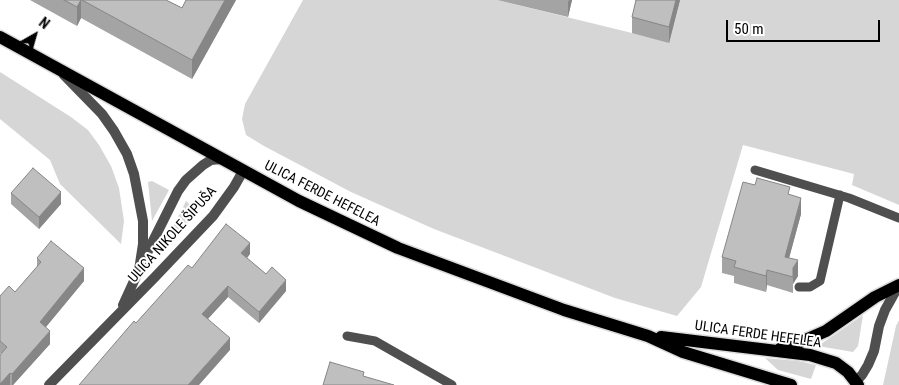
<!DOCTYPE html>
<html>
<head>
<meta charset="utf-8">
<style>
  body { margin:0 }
  #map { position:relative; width:899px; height:385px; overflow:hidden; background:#fff; font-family:"Roboto Condensed",sans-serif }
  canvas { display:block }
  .north { position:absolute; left:10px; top:10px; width:50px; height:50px; -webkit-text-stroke:4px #fff; paint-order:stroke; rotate:38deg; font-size:14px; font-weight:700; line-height:20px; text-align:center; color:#000 }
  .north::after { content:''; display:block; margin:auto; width:18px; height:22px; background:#000; clip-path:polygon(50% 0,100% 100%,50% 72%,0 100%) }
  .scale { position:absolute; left:726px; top:20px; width:154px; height:22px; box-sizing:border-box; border:2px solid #000; border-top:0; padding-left:6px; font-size:15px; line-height:18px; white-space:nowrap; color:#000; -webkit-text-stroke:4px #fff; paint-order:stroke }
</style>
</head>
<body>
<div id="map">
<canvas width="899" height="385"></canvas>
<div class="north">N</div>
<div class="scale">50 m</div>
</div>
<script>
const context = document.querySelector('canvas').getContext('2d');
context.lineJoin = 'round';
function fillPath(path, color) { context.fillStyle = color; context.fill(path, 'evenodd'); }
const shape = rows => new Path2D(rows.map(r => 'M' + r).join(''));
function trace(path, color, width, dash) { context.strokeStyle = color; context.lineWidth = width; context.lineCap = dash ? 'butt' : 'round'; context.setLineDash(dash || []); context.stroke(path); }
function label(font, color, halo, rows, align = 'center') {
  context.font = font + ' "Roboto Condensed",sans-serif'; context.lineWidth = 4; context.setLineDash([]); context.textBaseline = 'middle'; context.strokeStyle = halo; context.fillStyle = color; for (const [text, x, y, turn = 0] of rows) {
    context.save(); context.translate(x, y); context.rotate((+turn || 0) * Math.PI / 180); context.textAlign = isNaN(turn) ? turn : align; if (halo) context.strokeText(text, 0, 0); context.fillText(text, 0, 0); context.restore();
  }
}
const green = shape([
  [303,0,497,0,632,33,680,0,899,0,899,205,852,185,854,174,743,145,701,287,677,316,615,298,434,229,351,192,264,146,246,135,242,119,245,104],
  [0,72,71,117,88,130,99,145,111,166,119,188,124,221,121,244,60,184,50,160,0,119],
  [152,181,169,190,152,221,148,182],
  [186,201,197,211,172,244,167,247,166,242],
  [863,315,858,346,853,352,818,346],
  [899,320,899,385,883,385,896,326],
  [765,358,798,361,816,365,811,379,778,370]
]);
const service = shape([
  [755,170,849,198,899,218],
  [799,287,810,287,820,281,840,195],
  [347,336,375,341,452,385]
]);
const minor = shape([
  [64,75,102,114,114,131,127,154,134,174,143,221,143,244,139,270,123,305],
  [143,261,178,191,186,180,203,165,211,160,221,159],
  [856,381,862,375,868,365,874,351,879,326,885,310,899,285],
  [49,385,155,277,213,216,234,187,243,171]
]);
const primary = shape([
  [0,37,299,201,398,248,564,310,648,336,683,352,791,385],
  [661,337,810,355,836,363,848,372,858,385],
  [781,348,796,344,826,331,875,297,899,285]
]);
const wall = shape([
  [30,0,166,0,182,8,186,0,236,0,192,79,81,18,77,26],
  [497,0,572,0,568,17],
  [636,0,680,0,669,43,632,33,632,17],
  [11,193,61,204,39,229,11,204],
  [790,195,801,214,789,258,798,276,793,284,793,293,767,285,766,292,734,283,734,276,722,273,722,257],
  [250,254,247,258,286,291,259,323,228,297,208,319,230,350,136,323,192,268],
  [37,258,84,281,46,327,50,344,13,385,0,385,1,354,0,353,0,296,15,292,37,267]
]);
const shadedWall = shape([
  [81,0,81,18,77,26,77,7],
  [225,0,236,0,192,79,192,60],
  [569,0,572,0,568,17,568,2],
  [676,0,680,0,669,43,669,27],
  [61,192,61,204,39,229,39,217],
  [801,198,801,214,785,273,785,257],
  [250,243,250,254,241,265,241,253],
  [798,260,798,276,793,284,793,268],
  [84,268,84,281,40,334,40,322],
  [767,270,767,285,766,292,766,276],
  [286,280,286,291,259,323,259,312],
  [228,286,228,297,202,325,202,314],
  [50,331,50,344,13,385,12,385,12,374],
  [230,338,230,350,199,385,188,385],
  [10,373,10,385,0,385,0,384]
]);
const building = shape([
  [64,0,81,0,77,7,64,0],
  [82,0,166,0,182,8,186,0,225,0,192,60,82,0],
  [636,0,676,0,669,27,632,17,636,0],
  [33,168,61,192,39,217,11,193,33,168],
  [757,178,790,187,788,194,801,198,785,257,798,260,793,268,793,277,767,270,766,276,734,267,736,261,722,257,743,182,755,185,757,178],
  [226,224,250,243,241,253,266,274,272,267,286,280,259,312,228,286,202,314,230,338,188,385,79,385,134,321,136,323,188,265,192,268,226,224],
  [51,241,84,268,40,322,50,331,12,374,10,373,0,384,0,355,7,347,0,341,0,296,9,286,15,292,41,262,37,258,51,241],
  [330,362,364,372,363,376,394,385,323,385,330,362]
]);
const streetNames = [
  ["ULICA FERDE HEFELEA",322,194,27],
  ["ULICA NIKOLE ŠIPUŠA",173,235,-48],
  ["ULICA FERDE HEFELEA",758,335,8]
];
fillPath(green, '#d6d6d6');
trace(primary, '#dbdbdb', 15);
trace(service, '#4f4f4f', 9);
trace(minor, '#4f4f4f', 10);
trace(primary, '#000', 12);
fillPath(wall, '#a4a4a4');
fillPath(shadedWall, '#868686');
fillPath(building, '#bfbfbf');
trace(building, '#868686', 1);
label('14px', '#000', '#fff', streetNames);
</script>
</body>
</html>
